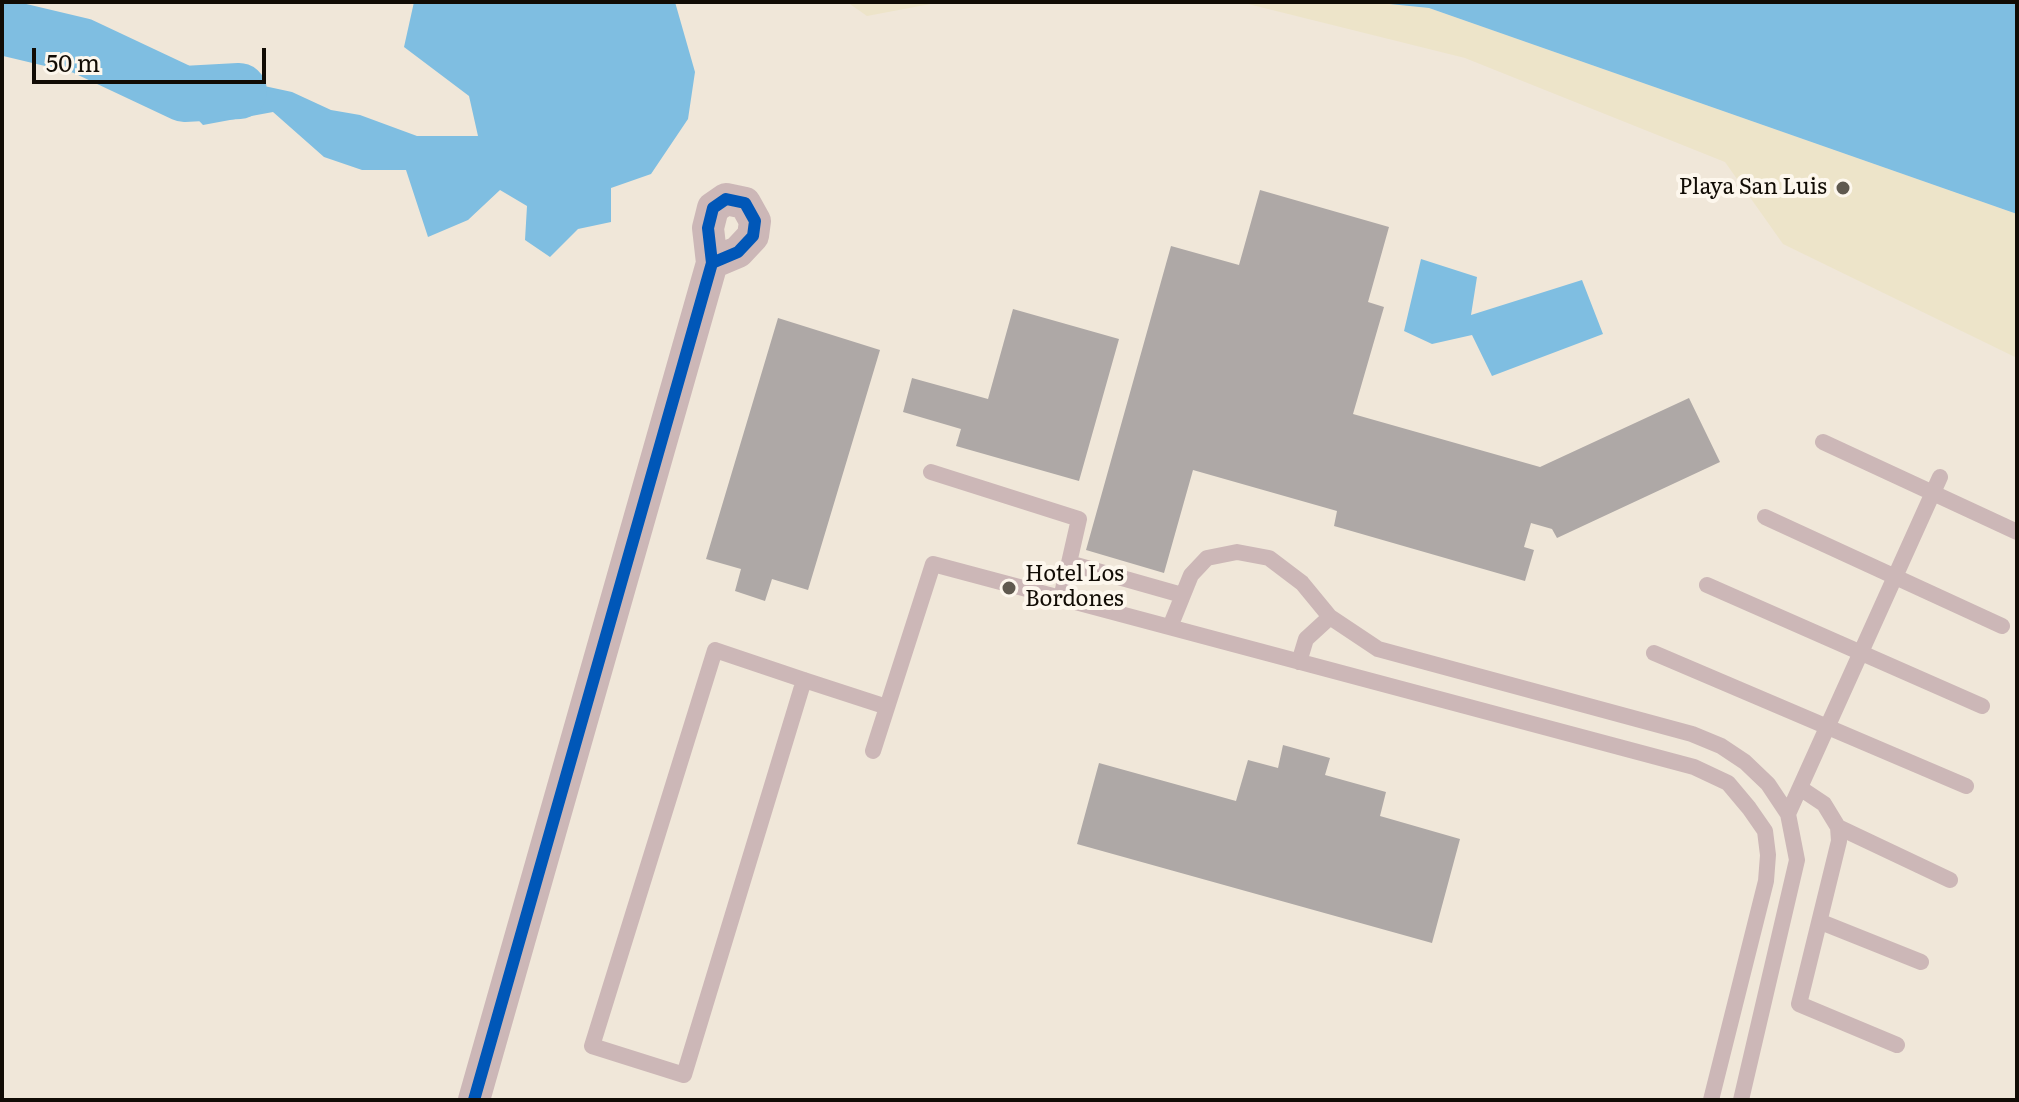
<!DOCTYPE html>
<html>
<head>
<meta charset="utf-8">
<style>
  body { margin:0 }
  #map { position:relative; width:2019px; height:1102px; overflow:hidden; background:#f0e7d9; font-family:Literata,serif }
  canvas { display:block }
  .frame { position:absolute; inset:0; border:4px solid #110c05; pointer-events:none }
  .scale { position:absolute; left:32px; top:48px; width:234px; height:36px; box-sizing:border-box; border:4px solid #110c05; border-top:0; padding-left:10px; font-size:24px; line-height:28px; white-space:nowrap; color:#110c05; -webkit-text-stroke:6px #fdf7ed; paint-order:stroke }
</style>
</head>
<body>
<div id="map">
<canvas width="2019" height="1102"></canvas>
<div class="frame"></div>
<div class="scale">50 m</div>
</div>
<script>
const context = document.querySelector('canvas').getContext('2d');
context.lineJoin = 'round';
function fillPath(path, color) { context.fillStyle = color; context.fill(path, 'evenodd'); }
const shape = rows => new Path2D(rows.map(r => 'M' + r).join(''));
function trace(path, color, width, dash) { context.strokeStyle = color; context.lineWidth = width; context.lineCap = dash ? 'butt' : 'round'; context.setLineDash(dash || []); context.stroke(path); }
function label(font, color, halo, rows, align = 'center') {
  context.font = font + ' Literata,serif'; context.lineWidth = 8; context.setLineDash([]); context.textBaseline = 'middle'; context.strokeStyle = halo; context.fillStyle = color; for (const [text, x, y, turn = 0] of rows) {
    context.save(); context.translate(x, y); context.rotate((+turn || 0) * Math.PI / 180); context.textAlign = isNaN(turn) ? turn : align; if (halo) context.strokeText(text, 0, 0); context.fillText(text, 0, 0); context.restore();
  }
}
const sand = shape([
  [847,2,941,2,867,16],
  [1240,2,1370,2,1429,8,2017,214,2017,358,1783,244,1725,162,1465,58]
]);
const water = shape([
  [414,2,675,2,695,72,688,119,651,174,611,188,611,222,578,229,550,257,525,240,527,206,500,190,468,220,428,237,406,170,362,170,324,157,273,112,203,125,165,85,241,81,292,92,331,110,360,115,417,136,478,136,469,96,404,47],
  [1370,2,2017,2,2017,214,1429,8],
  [1421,259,1477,277,1471,315,1582,280,1603,334,1492,376,1472,335,1432,344,1404,331]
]);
const river = shape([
  [2,27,82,46,184,94,239,91]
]);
const building = shape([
  [1260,190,1389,227,1368,302,1384,307,1353,414,1540,467,1689,398,1720,462,1557,538,1552,529,1531,523,1524,547,1534,550,1525,581,1334,526,1337,511,1193,470,1164,573,1086,550,1171,246,1239,265],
  [1013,309,1119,339,1079,481,956,446,961,429,903,412,912,378,988,399],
  [778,318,880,350,808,590,772,579,765,601,735,591,741,569,706,559],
  [1283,745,1330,758,1325,775,1386,792,1380,816,1460,839,1432,943,1077,844,1099,763,1236,801,1248,760,1278,768]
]);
const service = shape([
  [1823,442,2017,532],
  [931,472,1079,519,1061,598],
  [1765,517,2002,626],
  [1069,563,1182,595],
  [1707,585,1982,706],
  [1170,627,1191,575,1207,558,1237,552,1269,558,1302,583,1330,617,1378,649,1692,734,1721,746,1745,762,1768,784,1788,814,1797,860,1741,1100],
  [1654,653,1966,786],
  [1299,662,1306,639,1330,617],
  [804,680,684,1075,592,1046,715,650,804,680,887,707],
  [873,751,933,564,1694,767,1728,783,1749,808,1765,831,1768,855,1766,881,1711,1100],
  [1800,788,1824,804,1838,827,1839,841,1799,1004,1897,1045],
  [1788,814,1940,477],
  [1838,827,1950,880],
  [1821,922,1921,962]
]);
const minor = shape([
  [474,1100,712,263,708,228,713,208,726,199,745,203,755,221,753,236,738,252,712,263]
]);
const cycleway = shape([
  [474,1100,712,263,708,228,713,208,726,199,745,203,755,221,753,236,738,252,712,263]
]);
const markers = [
  [1843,188,8,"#5f594f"],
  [1009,588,8,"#5f594f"]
];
const poiNames = [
  ["Playa San Luis",1827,188],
  ["Hotel Los",1025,575,"left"],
  ["Bordones",1025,600,"left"]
];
fillPath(sand, '#ede4c9');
fillPath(water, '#7fbee1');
trace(river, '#7fbee1', 56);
fillPath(building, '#aea8a6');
trace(service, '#ccb7b7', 16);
trace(minor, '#ccb7b7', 32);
trace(cycleway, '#0057b8', 12);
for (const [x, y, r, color] of markers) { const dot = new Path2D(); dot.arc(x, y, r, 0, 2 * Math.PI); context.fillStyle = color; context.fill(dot); trace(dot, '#fdf7ed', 3); }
label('22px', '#110c05', '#fdf7ed', poiNames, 'right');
</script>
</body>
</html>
